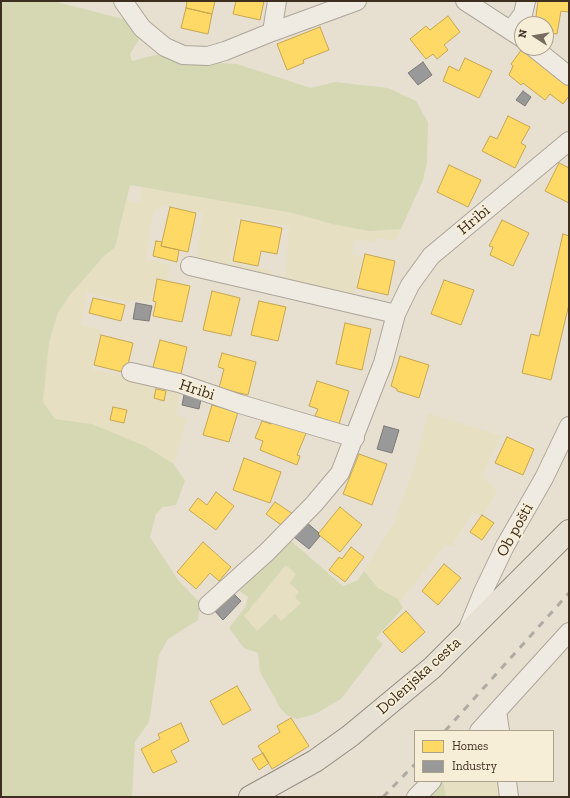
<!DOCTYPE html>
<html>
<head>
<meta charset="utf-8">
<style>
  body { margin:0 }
  #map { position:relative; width:570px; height:798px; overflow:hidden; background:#e7e0d1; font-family:"Zilla Slab",serif }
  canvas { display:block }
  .frame { position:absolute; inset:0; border:2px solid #3d2e20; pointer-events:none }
  .legend { position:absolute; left:414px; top:730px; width:140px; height:52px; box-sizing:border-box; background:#f7eed8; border:1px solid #ada18e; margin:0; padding:5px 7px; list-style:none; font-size:12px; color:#3d2e20 }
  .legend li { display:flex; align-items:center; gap:8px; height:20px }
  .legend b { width:20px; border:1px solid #ada18e }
  .north { position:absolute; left:514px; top:16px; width:40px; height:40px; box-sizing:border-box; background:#f7eed8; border:1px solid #ada18e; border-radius:50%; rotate:282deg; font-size:11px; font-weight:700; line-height:16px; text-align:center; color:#3d2e20 }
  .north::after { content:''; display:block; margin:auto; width:14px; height:18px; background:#786c5e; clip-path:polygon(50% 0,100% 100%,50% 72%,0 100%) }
</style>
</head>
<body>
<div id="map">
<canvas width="570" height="798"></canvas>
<div class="frame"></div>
<ul class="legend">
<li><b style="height:11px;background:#ffd966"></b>Homes</li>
<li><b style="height:11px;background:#999"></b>Industry</li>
</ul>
<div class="north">N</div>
</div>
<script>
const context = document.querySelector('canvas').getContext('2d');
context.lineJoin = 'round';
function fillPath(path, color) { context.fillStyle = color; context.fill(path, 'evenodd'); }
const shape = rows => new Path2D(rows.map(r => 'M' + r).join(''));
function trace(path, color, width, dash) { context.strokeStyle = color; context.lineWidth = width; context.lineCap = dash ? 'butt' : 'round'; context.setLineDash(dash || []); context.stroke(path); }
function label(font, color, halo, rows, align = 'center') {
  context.font = font + ' "Zilla Slab",serif'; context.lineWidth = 4; context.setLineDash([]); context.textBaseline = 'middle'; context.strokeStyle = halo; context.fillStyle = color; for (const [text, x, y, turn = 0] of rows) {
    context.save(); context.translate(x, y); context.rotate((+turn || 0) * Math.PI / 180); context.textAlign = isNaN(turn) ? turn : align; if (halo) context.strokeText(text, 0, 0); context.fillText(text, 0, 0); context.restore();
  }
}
const farmland = shape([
  [142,187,293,213,332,224,369,231,401,229,395,241,378,238,373,242,354,239,352,254,362,257,353,296,285,281,289,226,239,217,229,263,270,270,273,275,273,281,197,260,202,213,165,205,157,208,153,215,146,260,169,264,168,280,156,278,150,302,134,299,130,303,87,292,81,325,101,330,92,369,180,390,176,414,187,419,174,464,145,446,92,424,55,419,43,402,49,342,58,313,69,296,104,256,115,247,126,200,140,202],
  [428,413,502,436,482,476,497,490,483,516,472,512,452,546,445,545,400,602,398,599,378,588,364,571,394,523,415,464],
  [286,565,296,574,301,603,281,621,275,615,257,631,244,616],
  [443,781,499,781,502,797,446,797]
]);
const green = shape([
  [1,1,53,1,127,20,135,29,139,40,130,54,132,61,159,54,170,60,237,64,311,88,335,82,388,88,416,101,428,122,427,162,423,180,401,229,369,231,332,224,293,213,130,185,115,247,104,256,69,296,58,313,49,342,43,402,55,419,92,424,145,446,174,464,185,481,176,505,163,507,156,514,150,537,178,580,200,603,198,620,168,639,159,655,149,722,135,742,132,797,1,797],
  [290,540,343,586,358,580,364,571,378,588,398,599,403,608,376,638,383,644,341,699,315,714,297,719,287,715,281,709,260,672,258,653,244,648,229,628,246,606,248,597,237,589],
  [286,565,296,574,290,583,299,592,295,597,301,603,281,621,275,614,257,631,244,616],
  [441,781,443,781,446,797,424,797]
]);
const homes = shape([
  [187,1,215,1,212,14,186,8,187,1],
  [236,1,264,1,260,20,233,14,236,1],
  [538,1,569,1,569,12,561,11,557,34,546,32,546,24,535,24,538,1],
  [186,8,212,14,208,34,181,28,186,8],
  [448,16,460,32,444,45,448,50,437,59,433,54,426,59,410,39,426,26,430,30,448,16],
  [320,27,329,50,303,60,304,63,287,70,277,44,320,27],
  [522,49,569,86,569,96,563,104,550,94,545,100,523,83,521,85,509,75,513,66,511,64,522,49],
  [465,58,492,71,479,98,443,81,449,66,459,71,465,58],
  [508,116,530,127,521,143,526,146,515,168,482,151,490,136,497,139,508,116],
  [559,163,569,168,569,203,545,191,559,163],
  [449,165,481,180,468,207,437,192,449,165],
  [170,207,196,213,188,252,161,246,170,207],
  [241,220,282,228,277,254,261,251,258,266,233,261,241,220],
  [502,220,529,233,513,266,490,255,493,247,489,246,502,220],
  [563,234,569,236,569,304,551,380,522,373,531,334,539,336,563,234],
  [156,241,162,242,161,246,179,250,177,262,153,256,156,241],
  [365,254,395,261,388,295,357,288,365,254],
  [157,279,190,286,182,322,153,316,156,302,153,301,157,279],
  [444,280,474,290,461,325,431,314,444,280],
  [212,291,240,298,231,336,203,330,212,291],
  [93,298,125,305,121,321,89,313,93,298],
  [259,301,286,307,278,341,251,335,259,301],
  [345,323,371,329,362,370,336,364,345,323],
  [101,335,133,343,126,373,94,365,101,335],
  [160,340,187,347,180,378,152,371,160,340],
  [222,353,256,362,248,395,219,388,224,369,218,367,222,353],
  [400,356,429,365,419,398,397,391,397,389,391,386,400,356],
  [317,381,349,391,339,424,315,416,318,409,309,406,317,381],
  [156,389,166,391,164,401,154,398,156,389],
  [212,405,238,412,229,442,203,435,212,405],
  [113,407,127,410,124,423,110,420,113,407],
  [274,418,307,431,297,455,300,456,297,465,260,450,263,441,255,438,262,421,271,424,274,418],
  [507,437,534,449,523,475,495,463,507,437],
  [359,454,387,464,372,505,343,494,359,454],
  [244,458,281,472,270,503,233,490,244,458],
  [216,492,234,506,216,530,189,510,198,498,207,505,216,492],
  [275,502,293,514,284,527,266,514,275,502],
  [340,507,362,525,340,552,318,534,340,507],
  [482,515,494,523,482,540,470,532,482,515],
  [203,542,231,567,219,581,210,573,196,589,177,572,203,542],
  [351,547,364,557,345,582,329,570,339,557,342,559,351,547],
  [444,564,461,578,438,605,422,591,444,564],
  [406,611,425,632,402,653,383,632,406,611],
  [237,686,251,710,223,725,210,701,237,686],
  [291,718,309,746,272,769,258,746,280,732,277,726,291,718],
  [181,723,189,741,171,751,177,762,153,773,141,749,160,739,158,734,181,723],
  [263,753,269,763,259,770,252,759,263,753]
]);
const industry = shape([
  [423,62,432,75,418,85,408,73,423,62],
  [523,91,531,97,525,106,516,100,523,91],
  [136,303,152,306,149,321,133,319,136,303],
  [184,395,201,399,199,409,182,405,184,395],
  [384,426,399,430,392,453,377,449,384,426],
  [306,522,319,533,318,534,320,536,309,549,294,537,306,522],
  [231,591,241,601,223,620,213,609,231,591]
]);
const minor = shape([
  [123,1,142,28,165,47,183,55,208,56,225,51,272,32,357,1],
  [465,1,522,38],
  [511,30,523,14,526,1],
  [272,32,277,1],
  [534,48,569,76],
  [190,266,396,314],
  [131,372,179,383,240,404,355,438],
  [208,605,267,552,314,504,340,473,383,363,396,314,410,285,431,256,569,141],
  [467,631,483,592,505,546,544,478,569,426],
  [497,711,500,731],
  [479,731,569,632],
  [507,781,509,797],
  [416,797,432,781]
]);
const primary = shape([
  [250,797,315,761,350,736,432,668,569,531]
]);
const rail = shape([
  [445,731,569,593],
  [383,797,415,764]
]);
const streetNames = [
  ["Hribi",474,220,-40],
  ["Hribi",197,390,18],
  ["Ob pošti",515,530,-61],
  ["Dolenjska cesta",419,676,-42]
];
fillPath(farmland, '#e6dfc2');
fillPath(green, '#d6d7b3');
fillPath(homes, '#ffd966');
trace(homes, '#c5a651', 1);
fillPath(industry, '#999');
trace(industry, '#7d7975', 1);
trace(minor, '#ada599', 20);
trace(primary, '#928b80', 24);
trace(minor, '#efebe3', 18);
trace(primary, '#e6e1d4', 22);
trace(rail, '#afaaa2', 3, [7, 7]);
label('16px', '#3d2e20', '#f7eed8', streetNames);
</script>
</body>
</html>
